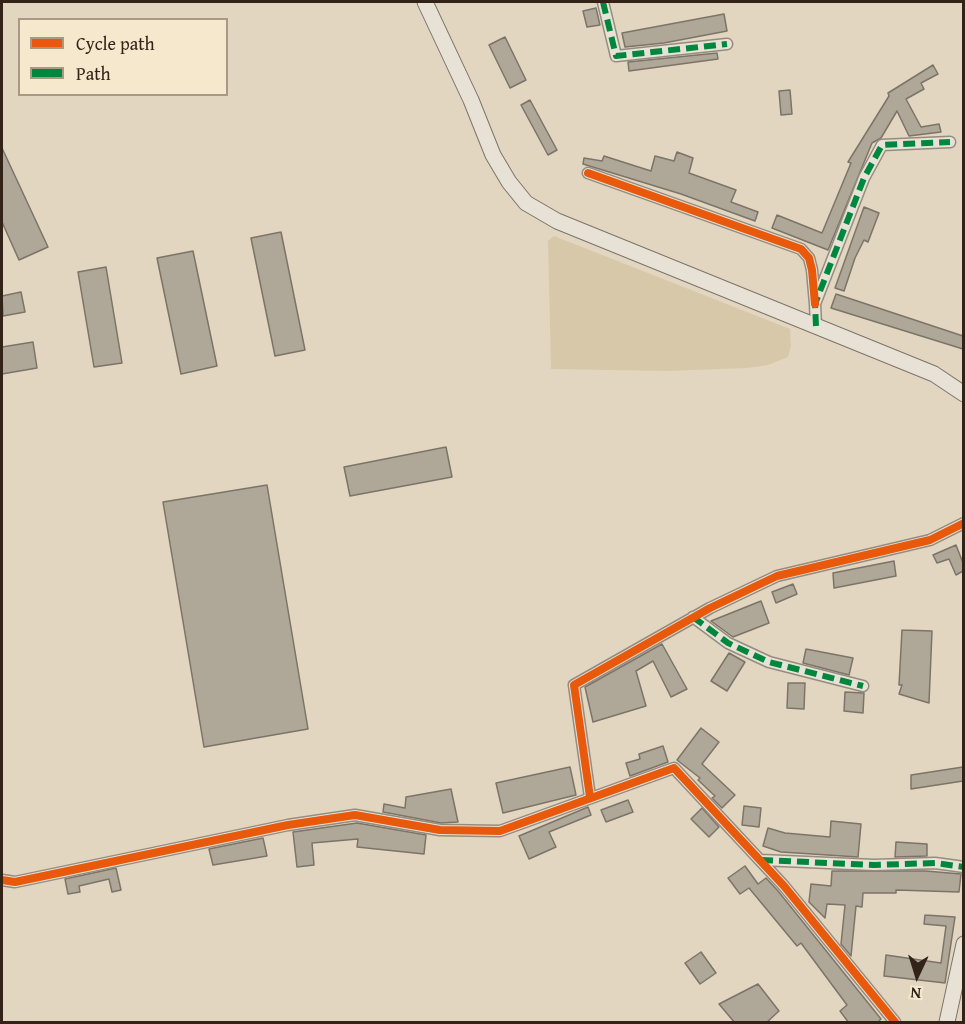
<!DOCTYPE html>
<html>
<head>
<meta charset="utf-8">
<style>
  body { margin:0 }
  #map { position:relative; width:965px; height:1024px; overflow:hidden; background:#e2d6c0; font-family:"Gentium Book Plus",serif }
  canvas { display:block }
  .frame { position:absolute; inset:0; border:3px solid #332218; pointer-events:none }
  .legend { position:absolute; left:18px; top:18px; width:210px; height:78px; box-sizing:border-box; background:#f5e8cd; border:2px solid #a79985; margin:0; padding:8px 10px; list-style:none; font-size:18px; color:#332218 }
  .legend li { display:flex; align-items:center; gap:12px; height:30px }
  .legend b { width:30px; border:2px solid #a79985 }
  .north { position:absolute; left:887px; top:946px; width:60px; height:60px; -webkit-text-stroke:4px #f5e8cd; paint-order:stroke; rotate:184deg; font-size:16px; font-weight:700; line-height:24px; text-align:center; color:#332218 }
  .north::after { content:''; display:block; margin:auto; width:21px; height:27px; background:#332218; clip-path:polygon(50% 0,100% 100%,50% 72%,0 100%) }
</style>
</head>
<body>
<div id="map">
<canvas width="965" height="1024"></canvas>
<div class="frame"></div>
<ul class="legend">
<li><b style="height:8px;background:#e8590c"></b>Cycle path</li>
<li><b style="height:8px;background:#00873e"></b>Path</li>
</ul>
<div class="north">N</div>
</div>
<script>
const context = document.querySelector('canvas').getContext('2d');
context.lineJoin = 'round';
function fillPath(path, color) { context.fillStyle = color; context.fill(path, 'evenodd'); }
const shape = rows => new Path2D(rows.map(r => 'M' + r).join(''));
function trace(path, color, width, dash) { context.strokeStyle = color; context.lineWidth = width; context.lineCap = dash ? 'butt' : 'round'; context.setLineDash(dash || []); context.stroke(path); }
const green = shape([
  [554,236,790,329,791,346,788,357,768,365,747,368,669,371,551,369,548,241]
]);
const building = shape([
  [596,8,600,25,587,27,583,11,596,8],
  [724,14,727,31,664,43,625,47,622,33,724,14],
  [505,37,526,80,510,88,489,45,505,37],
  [717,53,718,59,629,71,628,62,717,53],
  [933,65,938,74,921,83,924,89,906,99,921,127,939,124,941,132,909,136,897,111,881,138,872,143,828,250,772,228,777,215,822,233,851,163,848,162,889,96,888,93,933,65],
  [790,90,792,114,781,115,779,91,790,90],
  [530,100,557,150,548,155,521,105,530,100],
  [2,148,48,247,19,260,2,222,2,148],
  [677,152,693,158,689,173,736,190,731,202,758,212,755,221,681,194,583,164,584,158,602,161,604,156,651,171,655,156,674,161,677,152],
  [864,207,879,213,868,242,864,240,855,258,844,291,835,288,864,207],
  [281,232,305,350,275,356,251,238,281,232],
  [193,251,217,366,181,374,157,258,193,251],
  [106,267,122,363,94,367,78,272,106,267],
  [21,292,25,312,3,316,2,296,21,292],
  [836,294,963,336,963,349,831,308,836,294],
  [33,342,37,368,2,374,2,347,33,342],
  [446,447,452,477,350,496,344,467,446,447],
  [267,485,308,729,204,747,163,502,267,485],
  [956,545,963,563,963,571,956,575,949,559,937,563,933,555,956,545],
  [894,561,896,576,834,588,833,573,894,561],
  [793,584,797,594,776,603,772,592,793,584],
  [761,601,769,623,733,637,711,621,761,601],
  [902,630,932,631,929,703,899,694,902,685,899,685,902,630],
  [662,644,687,689,671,697,653,661,636,671,646,706,593,722,585,687,662,644],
  [806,649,853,658,849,675,803,663,806,649],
  [729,653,745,662,727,691,711,681,729,653],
  [788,683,805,683,804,709,787,708,788,683],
  [845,692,864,693,863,713,844,711,845,692],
  [701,728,719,742,702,764,735,795,722,808,712,798,715,796,698,780,700,778,677,760,701,728],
  [663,746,668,762,630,776,626,763,640,759,639,754,663,746],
  [570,767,576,795,503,813,496,783,570,767],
  [963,767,963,781,911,789,911,775,963,767],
  [451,789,458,822,441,823,383,812,384,804,405,808,406,797,451,789],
  [628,800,633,812,606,822,601,810,628,800],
  [744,806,761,808,759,827,742,825,744,806],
  [588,807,591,815,549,832,556,847,529,859,519,836,588,807],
  [702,808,719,827,709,837,691,819,702,808],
  [831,821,861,824,858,857,781,852,763,846,768,828,785,833,830,837,831,821],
  [357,823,426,835,424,854,357,847,358,839,312,843,314,865,297,867,293,832,357,823],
  [263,838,267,856,213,865,209,849,263,838],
  [896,842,927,844,927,856,895,857,896,842],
  [745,866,758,884,766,878,778,891,881,1019,877,1023,849,1023,840,1011,847,1005,801,943,797,946,749,888,740,894,728,878,745,866],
  [116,868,121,890,112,892,109,879,79,886,80,892,68,894,65,879,116,868],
  [832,871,926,871,961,874,959,892,896,890,896,893,863,893,862,907,856,906,851,956,841,944,845,905,827,904,825,918,809,902,811,884,831,886,832,871],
  [925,915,955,917,945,983,884,976,886,955,941,963,946,926,924,924,925,915],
  [701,952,716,973,700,984,685,963,701,952],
  [758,984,779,1011,766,1023,735,1023,719,1004,758,984]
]);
const minor = shape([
  [603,2,616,56,727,44],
  [588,173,801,249,809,258,812,270,815,304],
  [816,326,815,304,864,178,882,145,950,142],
  [693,617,728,643,769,662,863,686],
  [590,797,574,685,710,608,777,576,930,540,964,523],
  [761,860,874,865,935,863,964,867],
  [2,880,15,882,288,825,355,815,440,830,500,831,674,768,784,886,895,1022]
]);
const secondary = shape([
  [425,2,471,100,493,155,509,182,526,203,557,221,934,374,964,394],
  [947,1022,964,944]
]);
const quiet = shape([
  [603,2,616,56,727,44],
  [816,326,815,304,864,178,882,145,950,142],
  [693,617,728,643,769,662,863,686],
  [761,860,874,865,935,863,964,867]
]);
const cycleway = shape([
  [588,173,801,249,809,258,812,270,815,304],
  [590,797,574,685,710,608,777,576,930,540,964,523],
  [2,880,15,882,288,825,355,815,440,830,500,831,674,768,784,886,895,1022]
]);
fillPath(green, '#d8c8aa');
fillPath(building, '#afa798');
trace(building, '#7d7469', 1.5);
trace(minor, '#958c7f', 13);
trace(secondary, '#7d7469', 17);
trace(minor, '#e7e1d6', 10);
trace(secondary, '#e7e1d6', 15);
trace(quiet, '#00873e', 6, [12, 6]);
trace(cycleway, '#e8590c', 8);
</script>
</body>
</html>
